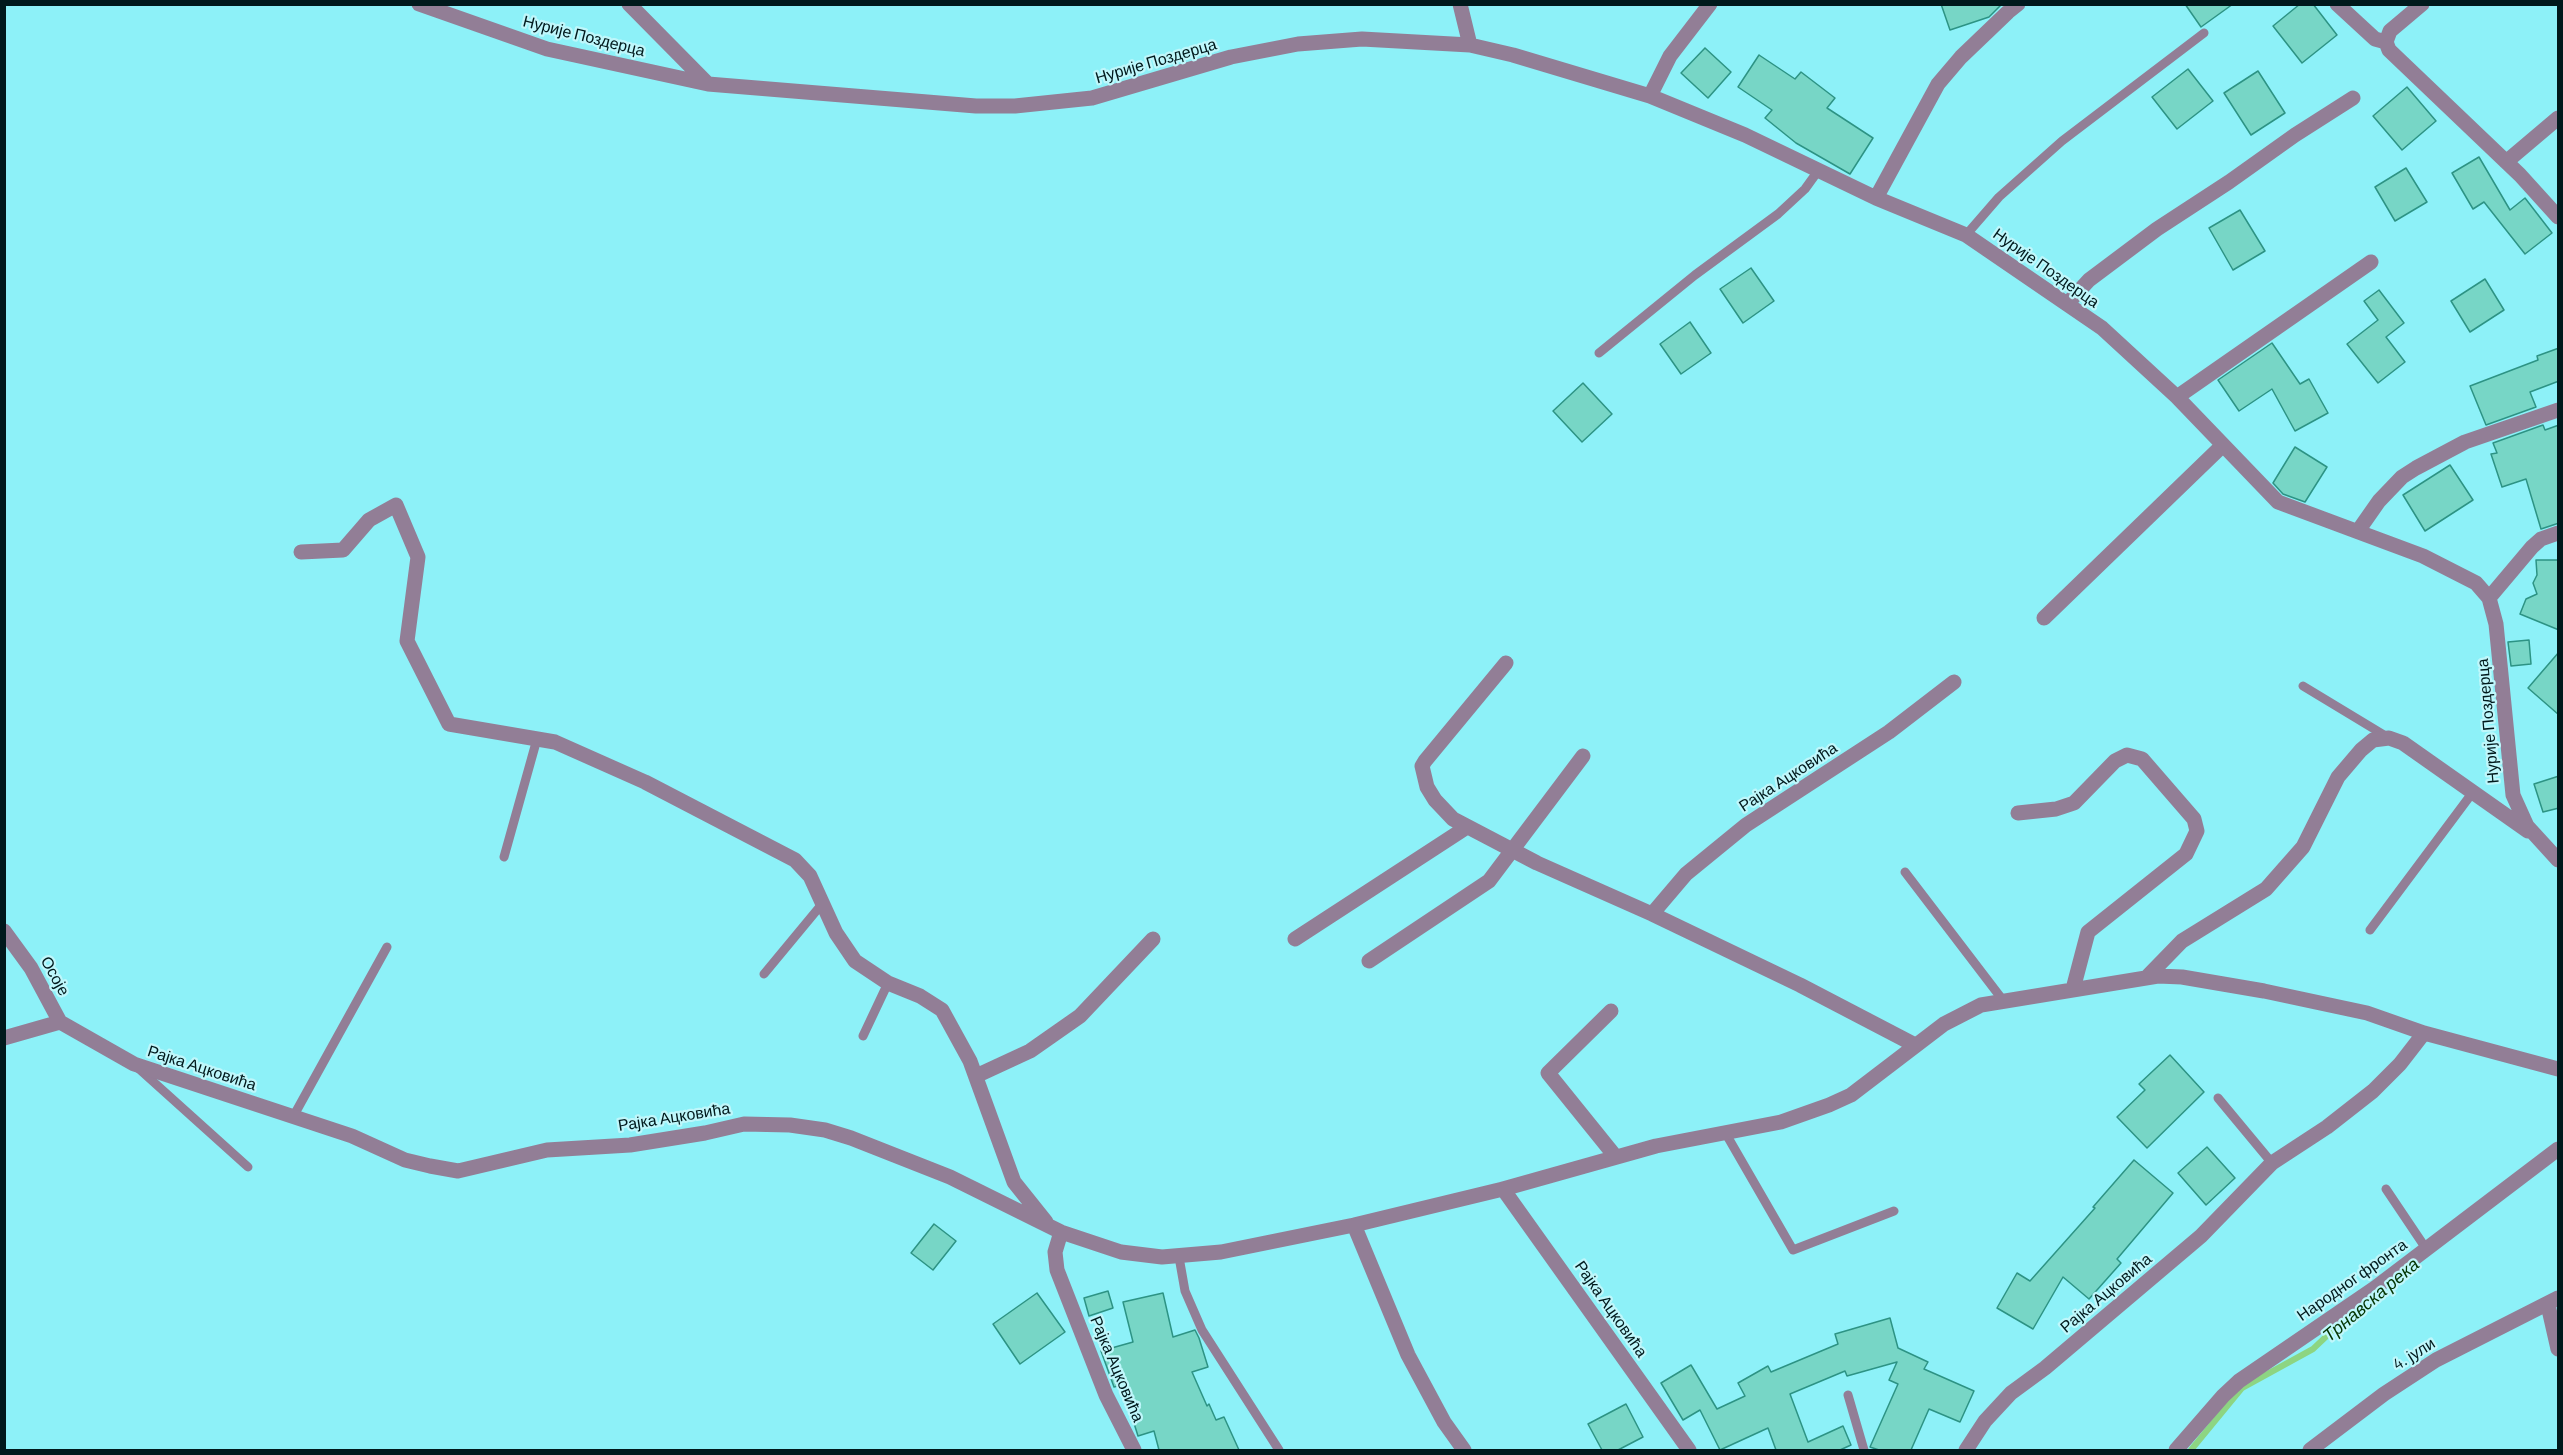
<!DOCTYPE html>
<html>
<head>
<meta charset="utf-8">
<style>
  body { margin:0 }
  #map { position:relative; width:2563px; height:1455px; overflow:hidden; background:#8df1f8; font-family:Barlow,sans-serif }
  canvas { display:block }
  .frame { position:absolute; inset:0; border:6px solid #00191c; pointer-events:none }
</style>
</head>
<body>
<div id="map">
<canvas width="2563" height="1455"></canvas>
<div class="frame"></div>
</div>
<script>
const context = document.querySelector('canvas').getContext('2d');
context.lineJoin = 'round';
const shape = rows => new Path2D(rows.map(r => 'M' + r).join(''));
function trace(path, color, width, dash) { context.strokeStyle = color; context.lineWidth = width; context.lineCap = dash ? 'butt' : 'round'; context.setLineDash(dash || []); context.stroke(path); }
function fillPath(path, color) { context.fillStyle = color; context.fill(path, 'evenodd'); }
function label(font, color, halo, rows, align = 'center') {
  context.font = font + ' Barlow,sans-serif'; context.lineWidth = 4.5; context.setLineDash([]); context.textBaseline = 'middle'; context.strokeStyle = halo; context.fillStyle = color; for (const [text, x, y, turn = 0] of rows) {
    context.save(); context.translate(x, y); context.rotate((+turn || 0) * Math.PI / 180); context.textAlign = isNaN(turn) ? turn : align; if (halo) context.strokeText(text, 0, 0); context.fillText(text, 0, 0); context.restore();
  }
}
const stream = shape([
  [2191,1450,2242,1388,2313,1349,2352,1312]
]);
const building = shape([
  [1941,4,2002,4,1989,17,1950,30,1941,4],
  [2185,4,2233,4,2201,27,2185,4],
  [2300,4,2313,4,2337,35,2302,63,2273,26,2300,4],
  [1705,48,1731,72,1708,98,1681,73,1705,48],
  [1759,55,1795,79,1801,72,1835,98,1827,108,1873,138,1850,174,1796,143,1765,118,1772,110,1738,87,1759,55],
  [2188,69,2213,101,2177,129,2152,97,2188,69],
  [2258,71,2285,113,2251,135,2224,93,2258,71],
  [2407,87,2436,121,2402,150,2373,116,2407,87],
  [2479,157,2510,210,2525,198,2552,233,2525,254,2484,202,2473,209,2452,173,2479,157],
  [2406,168,2427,202,2395,221,2375,187,2406,168],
  [2240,210,2265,251,2233,270,2209,228,2240,210],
  [1751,268,1774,301,1743,323,1720,289,1751,268],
  [2485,279,2504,310,2470,332,2451,301,2485,279],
  [2379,290,2404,323,2386,337,2405,362,2378,383,2347,344,2378,320,2364,301,2379,290],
  [1690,322,1711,353,1681,374,1660,344,1690,322],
  [2272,343,2300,384,2309,379,2328,413,2295,431,2272,389,2239,411,2218,380,2272,343],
  [2559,348,2559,381,2530,392,2536,407,2486,425,2470,386,2538,360,2537,356,2559,348],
  [1583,383,1612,414,1582,442,1553,411,1583,383],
  [2543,425,2545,430,2559,425,2559,523,2541,529,2526,479,2502,487,2491,454,2497,453,2493,443,2543,425],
  [2295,447,2327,467,2305,502,2283,494,2273,483,2295,447],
  [2450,465,2473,500,2425,531,2403,495,2450,465],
  [2536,560,2559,560,2559,630,2520,614,2526,599,2537,594,2533,583,2537,575,2536,560],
  [2529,640,2531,664,2511,666,2508,642,2529,640],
  [2559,652,2559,715,2528,688,2559,652],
  [2559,776,2559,808,2543,812,2534,784,2559,776],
  [2170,1055,2204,1092,2147,1148,2117,1117,2145,1090,2139,1084,2170,1055],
  [2207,1147,2235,1178,2206,1205,2178,1173,2207,1147],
  [2134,1160,2173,1193,2117,1259,2121,1263,2089,1299,2063,1277,2033,1329,1997,1308,2017,1273,2030,1281,2095,1208,2093,1207,2134,1160],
  [934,1224,956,1241,933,1270,911,1253,934,1224],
  [1108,1291,1113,1308,1089,1316,1084,1298,1108,1291],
  [1037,1293,1065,1332,1020,1364,993,1324,1037,1293],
  [1163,1293,1173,1337,1195,1330,1199,1338,1208,1367,1192,1372,1207,1406,1209,1404,1216,1420,1224,1417,1239,1450,1159,1450,1154,1431,1138,1436,1122,1385,1114,1387,1101,1351,1133,1342,1123,1302,1163,1293],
  [1890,1318,1898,1348,1928,1362,1924,1369,1974,1391,1960,1422,1929,1409,1911,1450,1879,1450,1870,1447,1898,1384,1889,1380,1897,1362,1847,1376,1845,1371,1790,1394,1808,1442,1843,1426,1851,1445,1840,1450,1776,1450,1768,1428,1720,1450,1700,1410,1683,1420,1661,1383,1691,1365,1717,1409,1745,1396,1738,1383,1768,1366,1771,1372,1838,1344,1835,1334,1890,1318],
  [1626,1404,1643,1437,1618,1450,1602,1450,1588,1424,1626,1404]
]);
const lane = shape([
  [1966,235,1999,197,2062,141,2204,33],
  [1599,353,1695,275,1778,214,1805,189,1818,171],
  [2303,686,2389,738],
  [504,857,537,739],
  [1905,872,2002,999],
  [2370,930,2473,792],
  [764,974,822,904],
  [863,1036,888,983],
  [138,1068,248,1167],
  [2218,1098,2272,1163],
  [293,1117,387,947],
  [1726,1134,1793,1250,1894,1211],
  [2386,1189,2427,1250],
  [1179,1257,1185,1291,1202,1330,1279,1450],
  [1848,1395,1864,1450]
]);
const street = shape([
  [419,4,547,49,708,84,976,106,1015,106,1092,98,1231,57,1298,44,1362,39,1470,45,1513,55,1650,96,1745,135,1876,198,1966,235,2102,328,2177,397,2278,502,2423,556,2476,583,2489,598,2496,624,2513,795,2527,826,2558,860],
  [629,4,706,82],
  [1460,4,1470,45],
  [2337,4,2375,39,2386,42],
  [2422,4,2390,31,2386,42,2389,50,2520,175,2558,217],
  [1650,96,1670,56,1710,4],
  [2506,162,2558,118],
  [1876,198,1938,84,1961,57,2008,12,2018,4],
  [2067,304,2089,280,2157,229,2229,182,2295,135,2353,98],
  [2177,397,2371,262],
  [2358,531,2379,501,2402,477,2416,468,2465,442,2558,410],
  [301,552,343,550,369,520,396,505,418,557,407,641,449,724,555,742,645,782,795,860,810,876,836,933,855,961,888,983,920,996,942,1010,970,1061,1014,1182,1046,1222],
  [2489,598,2532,547,2541,539,2558,533],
  [2044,618,2223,445],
  [1506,663,1425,761,1422,766,1427,787,1435,800,1453,819,1537,863,1652,914,1800,985,1915,1045],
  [2018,813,2056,809,2074,803,2115,761,2127,755,2142,759,2194,819,2197,831,2186,854,2088,932,2073,989],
  [1652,914,1686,874,1746,825,1889,732,1954,682],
  [4,931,31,968,60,1022],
  [1295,939,1467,827],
  [1369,961,1489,881,1583,756],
  [2146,978,2182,941,2266,889,2303,847,2338,777,2361,750,2373,740,2389,738,2403,743,2528,831],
  [1611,1011,1548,1073,1615,1156],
  [60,1022,134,1064,352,1136,405,1160,430,1166,458,1171,547,1150,630,1145,705,1133,744,1124,790,1125,825,1130,851,1138,950,1177,1061,1232,1121,1252,1162,1257,1221,1252,1354,1225,1503,1189,1656,1146,1781,1122,1829,1105,1851,1095,1944,1024,1981,1005,2158,976,2182,977,2264,991,2367,1013,2424,1033,2558,1069],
  [4,1038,60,1022],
  [976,1076,1030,1051,1080,1016,1153,939],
  [1503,1189,1689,1450],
  [1354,1225,1408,1355,1444,1422,1464,1450],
  [1061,1232,1055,1252,1057,1270,1106,1395,1134,1450],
  [2548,1305,2558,1349],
  [1966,1450,1985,1421,2011,1393,2045,1368,2201,1236,2272,1163,2327,1127,2373,1091,2400,1064,2424,1033],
  [2176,1450,2223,1396,2239,1381,2375,1288,2558,1149],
  [2310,1450,2384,1394,2436,1360,2558,1298]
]);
const streetNames = [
  ["Нурије Поздерца",584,36,14],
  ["Нурије Поздерца",1156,61,-16],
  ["Нурије Поздерца",2046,268,35],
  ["Нурије Поздерца",2488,721,-95],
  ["Рајка Ацковића",1788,777,-33],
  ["Осоје",55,976,61],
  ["Рајка Ацковића",202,1068,18],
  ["Рајка Ацковића",674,1117,-9],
  ["Народног фронта",2352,1280,-35],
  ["Рајка Ацковића",2106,1293,-40],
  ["Рајка Ацковића",1611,1309,55],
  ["4. јули",2414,1354,-32],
  ["Рајка Ацковића",1117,1369,67]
];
const waterNames = [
  ["Трнавска река",2371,1300,-40]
];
trace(stream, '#8dd582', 6);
fillPath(building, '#77d6c6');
trace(building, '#2d9384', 1.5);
trace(lane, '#927e96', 9);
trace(street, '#927e96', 15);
label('16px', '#00191c', '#bff7fb', streetNames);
label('italic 18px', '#023400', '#bff7fb', waterNames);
</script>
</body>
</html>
